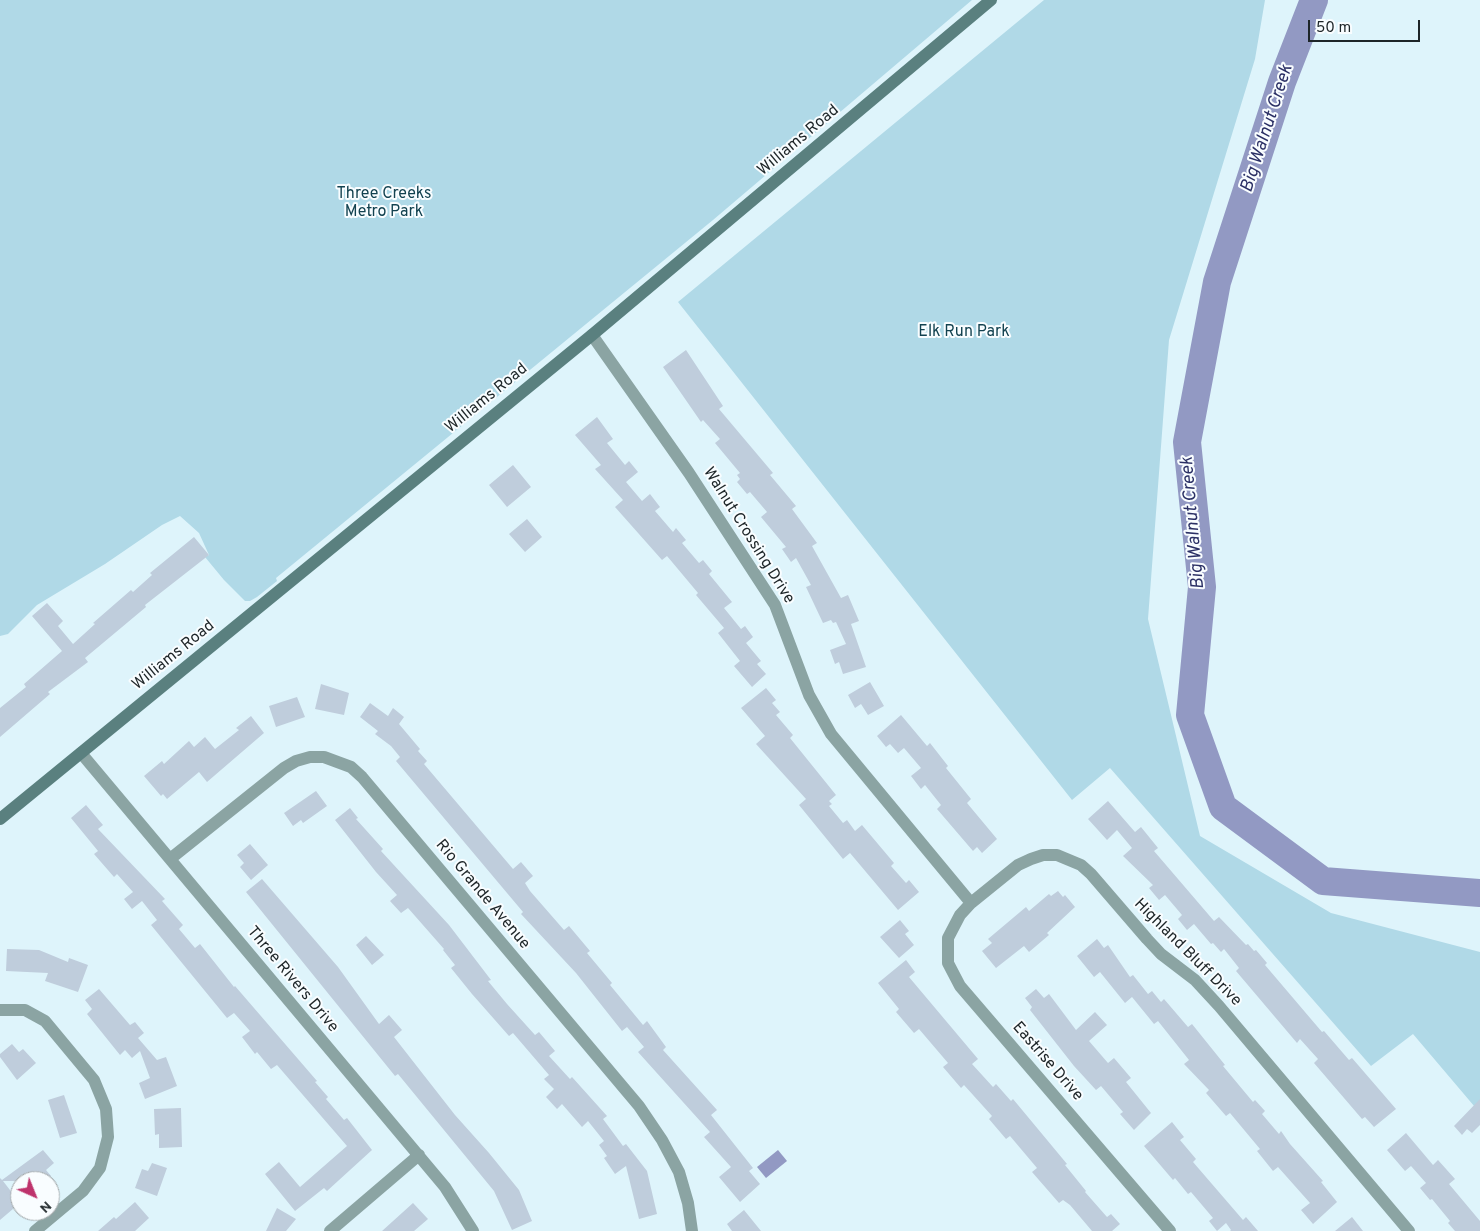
<!DOCTYPE html>
<html>
<head>
<meta charset="utf-8">
<style>
  body { margin:0 }
  #map { position:relative; width:1480px; height:1231px; overflow:hidden; background:#def4fb; font-family:Overpass,sans-serif }
  canvas { display:block }
  .north { position:absolute; left:10px; top:1171px; width:50px; height:50px; box-sizing:border-box; background:#f9fdff; border:1px solid #a1a7a9; border-radius:50%; rotate:136deg; font-size:14px; font-weight:700; line-height:20px; text-align:center; color:#1d2528 }
  .north::after { content:''; display:block; margin:auto; width:18px; height:22px; background:#be336c; clip-path:polygon(50% 0,100% 100%,50% 72%,0 100%) }
  .scale { position:absolute; left:1308px; top:20px; width:112px; height:22px; box-sizing:border-box; border:2px solid #1d2528; border-top:0; padding-left:6px; font-size:15px; line-height:18px; white-space:nowrap; color:#1d2528; -webkit-text-stroke:4px #f9fdff; paint-order:stroke }
</style>
</head>
<body>
<div id="map">
<canvas width="1480" height="1231"></canvas>
<div class="north">N</div>
<div class="scale">50 m</div>
</div>
<script>
const context = document.querySelector('canvas').getContext('2d');
context.lineJoin = 'round';
function fillPath(path, color) { context.fillStyle = color; context.fill(path, 'evenodd'); }
const shape = rows => new Path2D(rows.map(r => 'M' + r).join(''));
function trace(path, color, width, dash) { context.strokeStyle = color; context.lineWidth = width; context.lineCap = dash ? 'butt' : 'round'; context.setLineDash(dash || []); context.stroke(path); }
function label(font, color, halo, rows, align = 'center') {
  context.font = font + ' Overpass,sans-serif'; context.lineWidth = 4; context.setLineDash([]); context.textBaseline = 'middle'; context.strokeStyle = halo; context.fillStyle = color; for (const [text, x, y, turn = 0] of rows) {
    context.save(); context.translate(x, y); context.rotate((+turn || 0) * Math.PI / 180); context.textAlign = isNaN(turn) ? turn : align; if (halo) context.strokeText(text, 0, 0); context.fillText(text, 0, 0); context.restore();
  }
}
const green = shape([
  [0,0,972,0,713,220,276,578,277,581,257,597,250,601,245,601,224,580,205,557,209,555,199,533,180,516,162,525,105,564,37,605,8,634,0,636],
  [1044,0,1265,0,1255,59,1169,340,1148,619,1200,836,1331,913,1480,952,1480,1113,1413,1034,1371,1066,1110,768,1072,800,678,302]
]);
const water = shape([
  [778,1150,787,1161,766,1178,757,1167]
]);
const river = shape([
  [1314,0,1282,82,1217,282,1187,442,1202,587,1190,715,1223,807,1323,881,1480,893]
]);
const building = shape([
  [686,350,723,406,719,409,773,473,770,475,796,506,792,509,817,543,812,546,841,598,848,595,859,621,851,624,866,667,843,674,839,662,835,664,830,650,846,644,836,622,833,623,831,620,823,623,806,587,811,585,796,558,791,562,782,549,786,547,761,517,767,512,750,492,747,494,737,482,740,479,737,475,740,473,715,443,720,439,703,420,701,422,663,367],
  [597,417,613,439,607,443,625,465,629,461,638,472,626,482,642,501,650,494,660,507,655,511,673,532,676,528,686,540,682,543,699,563,703,560,712,571,709,574,732,602,724,608,741,629,745,626,753,637,746,643,761,661,757,664,766,674,752,687,734,666,740,661,718,633,724,628,696,595,698,593,667,556,662,560,615,507,623,500,595,469,601,465,575,435],
  [513,465,531,487,507,507,489,485],
  [527,519,542,537,525,552,509,534],
  [194,537,209,555,145,605,146,607,85,658,88,662,48,692,50,694,0,737,0,708,26,687,24,684,62,651,32,616,47,603,63,621,58,626,73,644,95,624,93,623,131,590,133,592,152,575,150,573],
  [870,682,884,706,868,715,861,704,855,708,848,695],
  [321,684,349,693,344,715,315,709],
  [766,688,776,700,772,703,780,712,776,715,793,735,790,738,836,795,829,801,832,804,829,806,843,823,847,820,855,831,862,825,894,863,891,866,906,883,909,880,919,892,898,910,850,853,843,859,799,805,806,799,756,744,765,736,741,708],
  [297,697,305,717,276,727,269,706],
  [370,703,388,716,393,708,404,717,399,724,420,749,418,751,427,761,424,764,513,869,521,862,533,876,525,883,530,891,564,930,569,926,590,951,587,953,612,983,610,985,643,1025,647,1021,666,1047,663,1050,717,1110,711,1115,753,1168,749,1171,760,1184,740,1202,719,1177,731,1167,704,1137,710,1132,638,1052,644,1047,627,1027,622,1031,576,973,521,914,523,912,396,761,400,757,391,746,375,734,378,731,360,717],
  [901,715,927,746,930,743,948,766,946,768,971,799,967,803,997,839,982,853,977,847,973,851,937,809,941,805,925,785,921,789,911,776,921,768,904,748,898,753,890,744,886,747,877,736],
  [251,716,264,733,207,782,199,772,167,799,163,794,161,796,144,776,162,761,164,764,189,741,194,747,205,737,215,749,239,730,236,728],
  [316,791,327,806,303,823,301,820,293,826,284,813],
  [1108,801,1135,832,1141,827,1158,848,1154,851,1214,921,1219,917,1246,945,1248,944,1254,951,1256,950,1267,963,1265,965,1322,1032,1324,1031,1349,1060,1352,1058,1396,1109,1374,1127,1365,1117,1362,1119,1314,1063,1318,1059,1300,1039,1297,1043,1236,971,1239,968,1224,949,1221,952,1213,943,1211,944,1194,924,1187,930,1178,919,1182,915,1165,895,1159,900,1149,888,1153,885,1123,856,1132,848,1117,830,1107,840,1088,819],
  [86,805,103,825,98,829,165,899,162,901,183,925,179,929,195,948,200,944,234,987,235,986,317,1081,315,1082,328,1097,326,1099,344,1120,347,1118,372,1150,327,1191,324,1188,295,1211,265,1174,279,1162,300,1187,347,1146,277,1065,271,1069,257,1052,255,1054,242,1037,250,1031,234,1013,227,1018,151,925,157,920,142,901,132,909,124,899,133,892,117,874,114,877,94,854,98,851,71,818],
  [350,808,358,818,356,819,383,849,381,851,449,925,491,980,488,981,507,1004,535,1035,539,1032,555,1051,549,1056,570,1079,572,1077,607,1116,603,1119,623,1146,626,1144,647,1171,657,1214,639,1219,626,1166,615,1174,604,1158,607,1156,599,1145,604,1141,588,1121,582,1127,562,1104,557,1109,546,1097,554,1089,544,1079,549,1075,513,1033,509,1036,472,994,451,968,455,965,443,950,444,949,408,908,401,913,390,901,397,895,376,872,335,820],
  [250,844,268,865,251,880,240,867,244,863,237,855],
  [262,879,338,967,379,1024,389,1015,402,1030,394,1037,455,1115,489,1153,519,1190,532,1221,512,1230,494,1191,398,1074,395,1076,246,892],
  [1058,891,1063,897,1065,895,1075,907,1047,933,1049,935,1029,952,1024,946,996,968,982,951,992,943,988,939,1026,907,1029,911,1049,894,1051,896],
  [900,920,909,931,905,934,914,945,899,958,880,937],
  [366,936,384,955,372,965,356,945],
  [1097,939,1104,948,1108,945,1130,977,1133,975,1148,994,1152,991,1161,1002,1164,999,1188,1027,1192,1024,1225,1065,1223,1066,1253,1102,1255,1100,1265,1111,1262,1114,1279,1134,1281,1131,1290,1144,1323,1181,1321,1182,1337,1202,1313,1224,1301,1210,1310,1203,1278,1167,1273,1171,1257,1151,1260,1149,1230,1113,1226,1116,1206,1093,1209,1090,1184,1064,1189,1060,1158,1021,1154,1024,1132,997,1125,1003,1100,972,1094,977,1077,956],
  [7,949,39,950,68,962,69,958,88,965,78,992,45,981,48,973,6,971],
  [906,960,915,972,909,977,978,1059,972,1064,993,1087,996,1084,1011,1101,1013,1099,1067,1164,1065,1165,1086,1191,1085,1192,1107,1217,1111,1214,1120,1224,1112,1231,1092,1231,1070,1205,1063,1200,1059,1203,1032,1172,1037,1168,1010,1136,1006,1139,989,1119,992,1116,964,1085,961,1088,943,1067,948,1063,919,1029,914,1033,896,1012,899,1009,878,983],
  [99,989,130,1025,135,1022,144,1033,138,1038,157,1060,166,1057,177,1086,145,1099,139,1083,150,1078,140,1051,132,1058,125,1050,120,1055,87,1014,92,1009,85,1000],
  [1036,989,1044,998,1049,994,1076,1030,1095,1012,1107,1025,1089,1041,1108,1063,1114,1058,1131,1078,1126,1082,1151,1113,1134,1130,1120,1114,1123,1112,1101,1086,1096,1090,1074,1066,1030,1010,1032,1007,1025,998],
  [12,1044,19,1052,23,1049,36,1063,17,1080,0,1057,0,1054],
  [64,1095,77,1133,60,1138,48,1100],
  [1480,1099,1480,1125,1472,1133,1467,1129,1462,1135,1454,1126],
  [181,1108,182,1147,159,1148,159,1134,155,1135,154,1109],
  [1172,1122,1184,1137,1180,1140,1196,1159,1193,1162,1243,1220,1246,1217,1258,1231,1230,1231,1231,1230,1226,1223,1217,1231,1209,1221,1213,1218,1191,1192,1188,1194,1175,1178,1173,1180,1144,1146],
  [1406,1133,1433,1165,1438,1160,1455,1179,1449,1184,1480,1221,1480,1231,1455,1231,1448,1223,1450,1221,1432,1199,1430,1200,1420,1188,1426,1183,1411,1166,1405,1171,1387,1150],
  [43,1150,54,1163,46,1170,51,1176,44,1181,3,1181,20,1203,0,1220,0,1178,2,1180],
  [152,1163,167,1168,157,1196,135,1188,142,1169,148,1171],
  [135,1202,149,1218,135,1231,98,1231,114,1217,116,1219],
  [413,1203,428,1219,414,1231,382,1231],
  [277,1208,296,1219,286,1231,266,1231],
  [744,1210,761,1231,732,1231,727,1224],
  [1352,1217,1363,1231,1335,1231]
]);
const street = shape([
  [592,335,689,473,775,605,809,695,831,734,971,903],
  [81,753,445,1187,473,1231],
  [170,859,284,768,296,761,310,757,324,757,351,767,362,777,639,1106,662,1140,679,1172,688,1203,692,1231],
  [0,1010,25,1010,45,1021,94,1080,106,1109,108,1137,100,1168,83,1191,35,1231],
  [330,1231,419,1155],
  [1170,1231,960,986,948,963,948,938,960,915,971,903,1018,865,1031,859,1043,855,1057,855,1081,865,1091,874,1147,939,1161,954,1195,980,1219,1006,1409,1231]
]);
const secondary = shape([
  [0,819,592,335,991,0]
]);
const streetNames = [
  ["Williams Road",799,141,-40],
  ["Williams Road",487,399,-39],
  ["Walnut Crossing Drive",748,536,58],
  ["Williams Road",174,656,-39],
  ["Rio Grande Avenue",482,895,50],
  ["Highland Bluff Drive",1187,953,45],
  ["Three Rivers Drive",292,980,50],
  ["Eastrise Drive",1047,1062,49]
];
const parkNames = [
  ["Three Creeks",384,195],
  ["Metro Park",384,213],
  ["Elk Run Park",964,333]
];
const waterNames = [
  ["Big Walnut Creek",1268,129,-72],
  ["Big Walnut Creek",1194,523,-95]
];
fillPath(green, '#b0d9e7');
fillPath(water, '#9299c3');
trace(river, '#9299c3', 28);
fillPath(building, '#bfcddc');
trace(street, '#8ba4a3', 12);
trace(secondary, '#5a807f', 12);
label('16px', '#1d2528', '#f9fdff', streetNames);
label('16px', '#124250', '#f9fdff', parkNames);
label('italic 18px', '#2b3065', '#f9fdff', waterNames);
</script>
</body>
</html>
